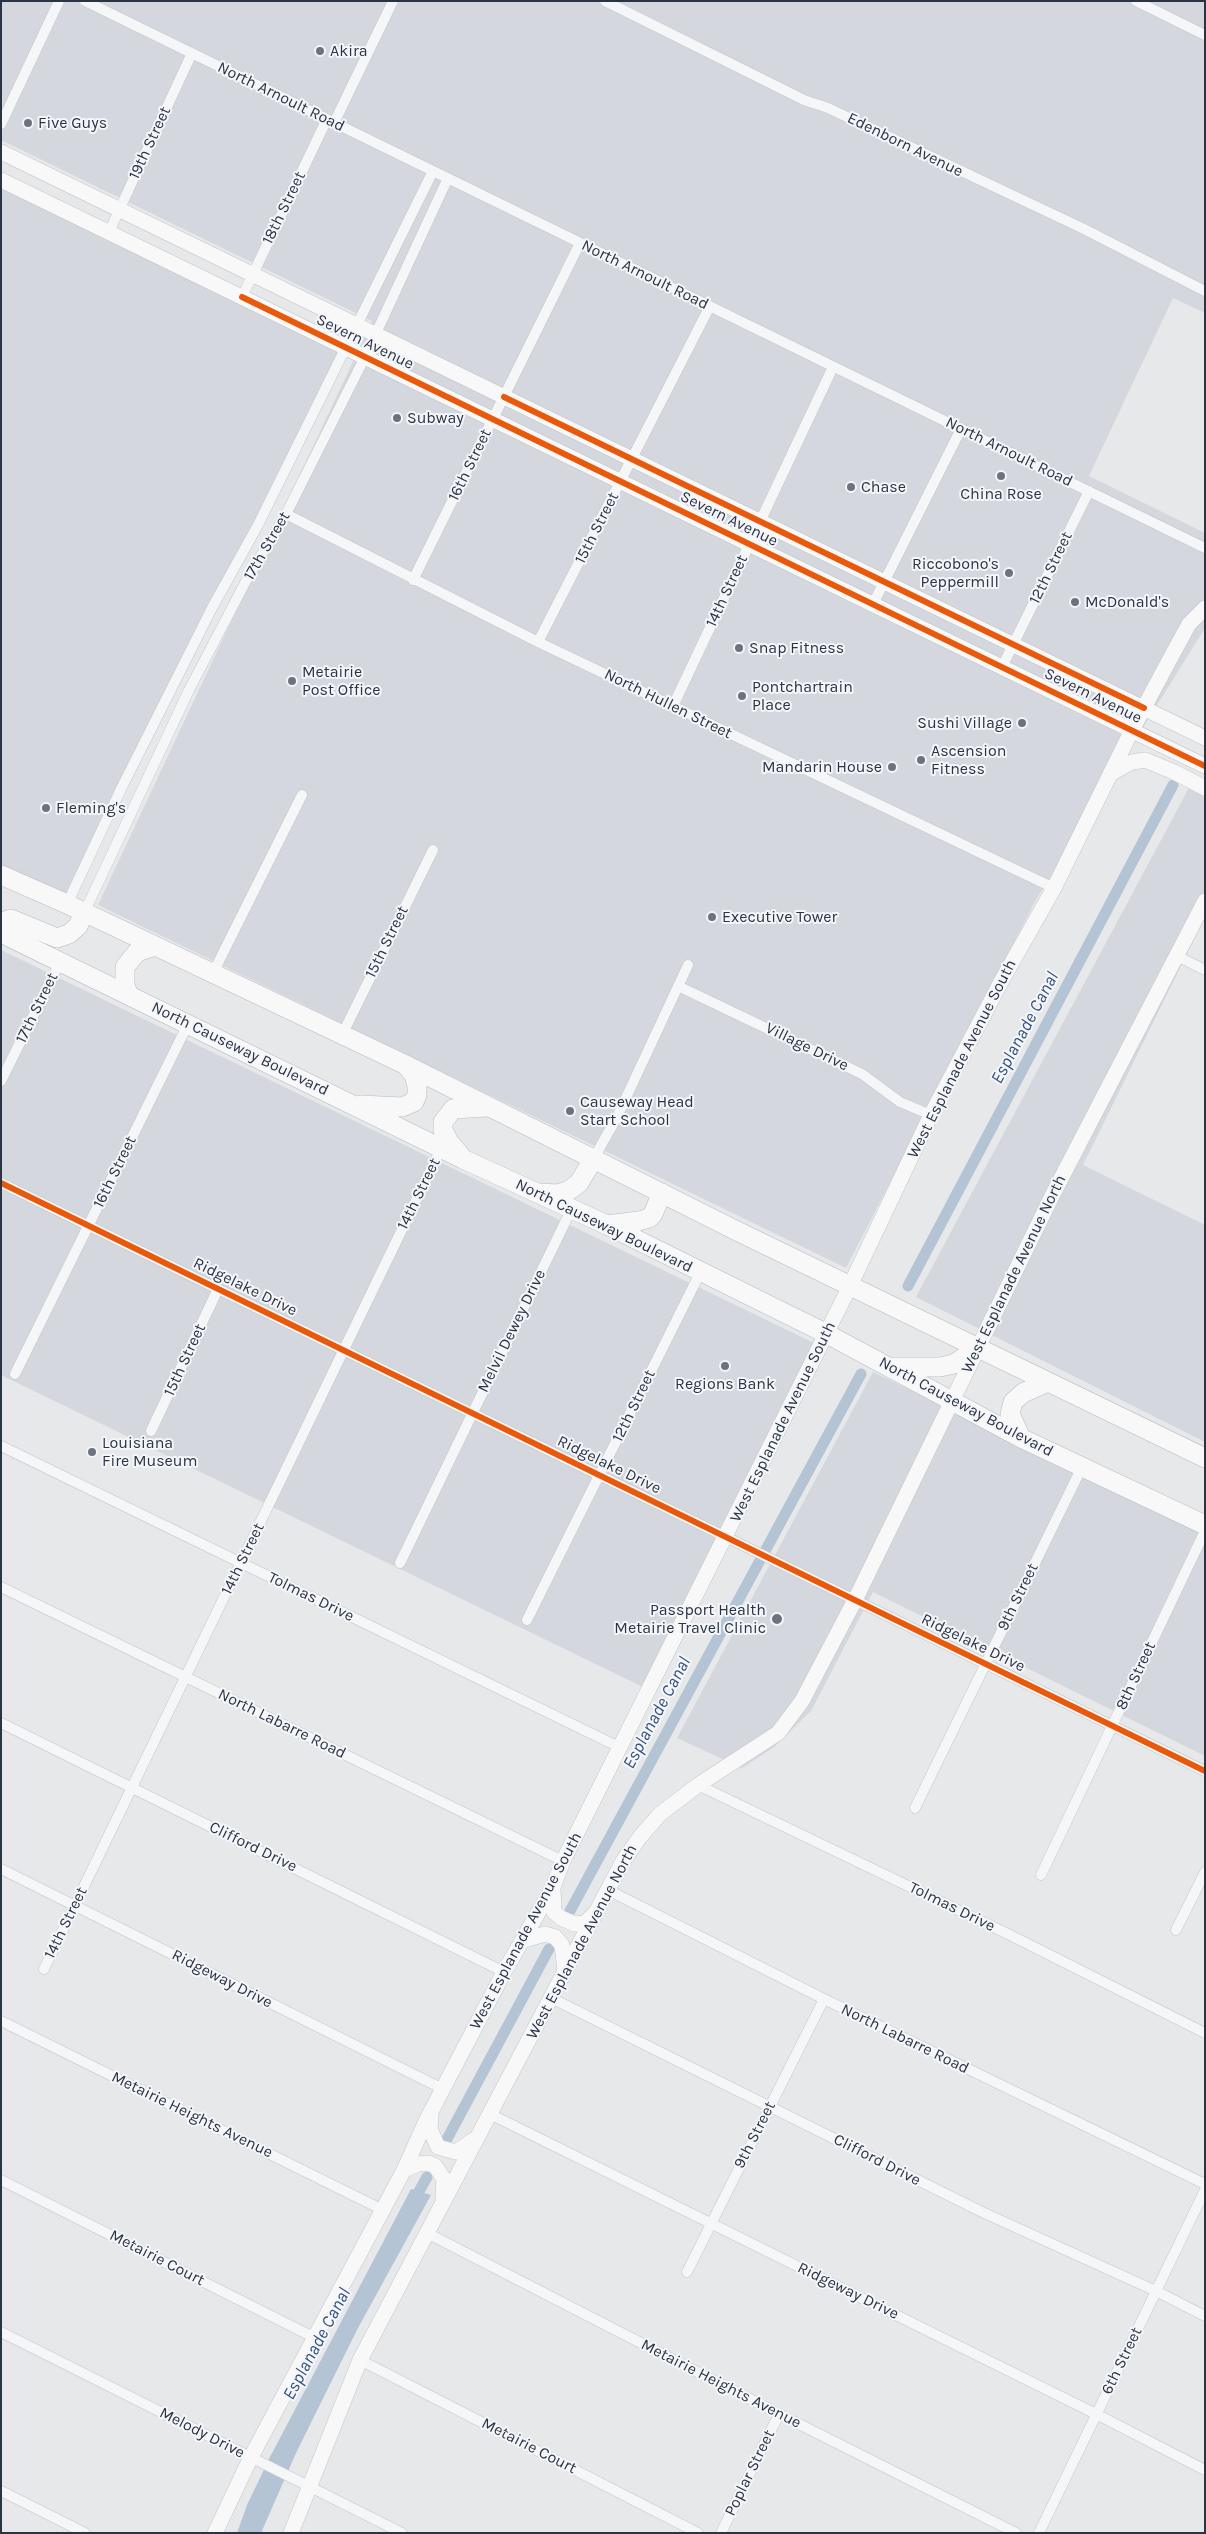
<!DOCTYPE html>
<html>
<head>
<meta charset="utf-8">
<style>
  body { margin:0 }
  #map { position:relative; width:1206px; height:2534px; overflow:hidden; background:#e6e8ea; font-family:Karla,sans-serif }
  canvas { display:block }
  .frame { position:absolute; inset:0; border:2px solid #2b3445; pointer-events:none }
</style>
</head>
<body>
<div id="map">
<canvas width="1206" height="2534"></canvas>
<div class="frame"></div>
</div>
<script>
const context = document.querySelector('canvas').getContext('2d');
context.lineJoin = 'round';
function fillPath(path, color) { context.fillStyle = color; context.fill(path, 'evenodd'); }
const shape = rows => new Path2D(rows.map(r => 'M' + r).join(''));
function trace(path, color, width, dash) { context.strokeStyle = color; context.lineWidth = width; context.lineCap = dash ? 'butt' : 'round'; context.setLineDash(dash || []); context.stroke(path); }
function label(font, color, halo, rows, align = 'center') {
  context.font = font + ' Karla,sans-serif'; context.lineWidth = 4; context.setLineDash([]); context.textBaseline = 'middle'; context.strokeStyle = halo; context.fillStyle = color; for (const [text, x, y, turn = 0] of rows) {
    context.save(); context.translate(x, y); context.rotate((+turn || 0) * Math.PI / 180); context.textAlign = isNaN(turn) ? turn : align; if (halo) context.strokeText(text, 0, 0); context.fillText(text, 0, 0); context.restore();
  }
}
const built = shape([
  [1,1,1205,1,1205,313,1173,298,1089,476,1205,533,1205,628,1037,898,846,1268,98,905,372,321,1,140],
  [1,181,347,349,67,904,1,870],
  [1190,786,1205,793,1205,917,1083,1165,1205,1225,1205,1442,916,1297],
  [1,950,814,1343,645,1688,1,1375],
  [873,1372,1205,1534,1205,1756,873,1592,811,1711,774,1747,742,1768,677,1738]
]);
const water = shape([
  [411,2189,431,2195,358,2328,296,2453,261,2533,237,2533,247,2505,270,2457]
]);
const canal = shape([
  [908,1286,1173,785],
  [570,1911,861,1374],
  [447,2139,549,1949],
  [412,2204,427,2177]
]);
const street = shape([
  [85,1,1205,548],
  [605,1,804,100,828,108,1084,229,1205,291],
  [1136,1,1205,35],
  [334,123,393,1],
  [1,124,59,1],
  [109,232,192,53],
  [242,297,327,119],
  [286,514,538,642,1054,888],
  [413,580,580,243],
  [873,604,961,429],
  [538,642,710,306],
  [1002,667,1089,491],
  [673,706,833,367],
  [67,904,122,787,212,608,258,525,433,171],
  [84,913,189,690,247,579,286,514,365,357,448,178],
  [1177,956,1205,970],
  [213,973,302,795],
  [678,986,862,1074,900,1102,931,1115],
  [342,1035,433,850],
  [1,1081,60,962],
  [594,1158,617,1117,688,965],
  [1,1183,1205,1771],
  [15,1374,188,1024],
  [151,1431,218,1289],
  [1,1446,621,1748],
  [400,1563,572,1208],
  [1,1587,563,1861],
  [527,1620,700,1273],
  [1,1723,504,1972],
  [698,1785,1010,1935,1205,2033],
  [915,1808,1082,1467],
  [1,1869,443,2089],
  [1041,1875,1205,1531],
  [608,1890,824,1999,1205,2184],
  [1176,1930,1205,1872],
  [44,1969,441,1149],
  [551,1998,982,2212,1156,2291,1205,2316],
  [1,2021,383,2210],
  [490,2114,1096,2414,1205,2470],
  [1,2180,313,2337],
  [427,2233,779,2414,1016,2533],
  [687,2272,824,1999],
  [1,2332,402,2533],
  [360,2360,698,2533],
  [1,2491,85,2533],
  [721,2533,779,2414],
  [1039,2533,1205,2190]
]);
const secondary = shape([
  [1,152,1205,738],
  [1,180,1205,766],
  [1110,774,1132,762,1145,760,1174,772,1205,788],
  [553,1889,554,1912,561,1918,575,1924,585,1923,595,1913],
  [524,1940,545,1934,555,1937,562,1945,565,1970],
  [431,2115,430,2129,438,2147,456,2152,475,2139],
  [404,2170,418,2164,428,2163,435,2166,444,2179,443,2198],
  [215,2533,251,2457,404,2170,426,2121,504,1972,553,1887,563,1861,850,1286,931,1115,1002,980,1054,888,1132,730,1171,657,1189,624,1205,608],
  [291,2533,360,2360,623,1861,640,1837,660,1814,698,1785,778,1733,802,1701,855,1600,1053,1194,1205,901]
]);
const highway = shape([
  [1,875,67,904,406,1065,737,1231,1205,1458],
  [1,922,11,919,57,938,69,934,78,926,84,913],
  [1,933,463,1159,607,1225,827,1334,1021,1438,1205,1525],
  [129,995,125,986,125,967,137,952,155,946],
  [361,1105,402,1107,414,1102,417,1095,417,1086,414,1075,406,1065],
  [461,1156,449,1142,443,1130,443,1122,453,1109,487,1107],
  [541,1193,557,1194,568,1191,579,1183,594,1158],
  [607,1225,639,1221,649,1218,653,1214,662,1193],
  [894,1367,940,1367,954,1364,977,1348],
  [1021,1438,1010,1414,1013,1402,1023,1393,1048,1382]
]);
const cycleway = shape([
  [242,297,1205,766],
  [504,397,1144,708],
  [1,1183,1205,1771]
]);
const markers = [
  [320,51,5,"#6c737f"],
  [28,123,5,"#6c737f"],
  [397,418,5,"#6c737f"],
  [1001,476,5,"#6c737f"],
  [851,487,5,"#6c737f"],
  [1009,573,5,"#6c737f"],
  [1075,602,5,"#6c737f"],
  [739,648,5,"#6c737f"],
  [292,681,5,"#6c737f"],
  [742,696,5,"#6c737f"],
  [1022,723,5,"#6c737f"],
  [921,760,5,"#6c737f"],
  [892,767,5,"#6c737f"],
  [46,808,5,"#6c737f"],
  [712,917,5,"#6c737f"],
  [570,1111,5,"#6c737f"],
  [725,1366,5,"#6c737f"],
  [92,1452,5,"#6c737f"],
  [777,1619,6,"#6c737f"]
];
const poiNames = [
  ["Akira",330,51],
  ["Five Guys",38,123],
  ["Subway",407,418],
  ["Chase",861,487],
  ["China Rose",1001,494,"center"],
  ["Riccobono's",999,564,"right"],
  ["Peppermill",999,582,"right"],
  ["McDonald's",1085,602],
  ["Snap Fitness",749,648],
  ["Metairie",302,672],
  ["Post Office",302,690],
  ["Pontchartrain",752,687],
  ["Place",752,705],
  ["Sushi Village",1012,723,"right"],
  ["Ascension",931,751],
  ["Fitness",931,769],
  ["Mandarin House",882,767,"right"],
  ["Fleming's",56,808],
  ["Executive Tower",722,917],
  ["Causeway Head",580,1102],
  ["Start School",580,1120],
  ["Regions Bank",725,1384,"center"],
  ["Louisiana",102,1443],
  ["Fire Museum",102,1461],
  ["Passport Health",766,1610,"right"],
  ["Metairie Travel Clinic",766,1628,"right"]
];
const streetNames = [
  ["North Arnoult Road",281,97,26],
  ["19th Street",150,143,-65],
  ["Edenborn Avenue",905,145,26],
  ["18th Street",284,208,-64],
  ["North Arnoult Road",645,275,26],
  ["Severn Avenue",365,342,26],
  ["North Arnoult Road",1009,452,26],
  ["16th Street",470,465,-64],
  ["Severn Avenue",729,519,26],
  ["15th Street",597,528,-63],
  ["17th Street",267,546,-60],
  ["12th Street",1051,568,-64],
  ["14th Street",727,591,-65],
  ["Severn Avenue",1093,696,26],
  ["North Hullen Street",668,704,26],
  ["15th Street",387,942,-64],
  ["17th Street",37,1008,-64],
  ["Village Drive",807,1047,26],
  ["North Causeway Boulevard",240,1049,26],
  ["West Esplanade Avenue South",962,1059,-63],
  ["16th Street",115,1172,-64],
  ["14th Street",419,1194,-64],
  ["North Causeway Boulevard",604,1226,26],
  ["West Esplanade Avenue North",1014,1274,-64],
  ["Ridgelake Drive",245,1287,26],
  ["Melvil Dewey Drive",512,1331,-64],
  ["15th Street",185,1360,-65],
  ["12th Street",634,1406,-64],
  ["North Causeway Boulevard",966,1407,28],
  ["West Esplanade Avenue South",783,1422,-64],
  ["Ridgelake Drive",609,1465,26],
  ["14th Street",243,1559,-64],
  ["Tolmas Drive",311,1597,26],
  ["9th Street",1018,1597,-64],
  ["Ridgelake Drive",973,1643,26],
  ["8th Street",1136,1676,-65],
  ["North Labarre Road",282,1724,26],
  ["Clifford Drive",253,1847,26],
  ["Tolmas Drive",952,1907,26],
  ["14th Street",66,1923,-64],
  ["West Esplanade Avenue South",526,1931,-62],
  ["West Esplanade Avenue North",582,1942,-62],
  ["Ridgeway Drive",222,1979,27],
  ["North Labarre Road",905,2039,26],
  ["Metairie Heights Avenue",192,2115,26],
  ["9th Street",755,2135,-63],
  ["Clifford Drive",877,2160,27],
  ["Metairie Court",157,2258,27],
  ["Ridgeway Drive",848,2291,26],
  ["6th Street",1122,2361,-64],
  ["Metairie Heights Avenue",721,2384,27],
  ["Melody Drive",202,2433,27],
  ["Metairie Court",529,2446,27],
  ["Poplar Street",750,2473,-64]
];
const waterNames = [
  ["Esplanade Canal",1025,1028,-62],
  ["Esplanade Canal",657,1713,-62],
  ["Esplanade Canal",317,2344,-62]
];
fillPath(built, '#d4d7dd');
fillPath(water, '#b4c4d5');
trace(canal, '#b4c4d5', 11);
trace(street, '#c4c6c8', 11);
trace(secondary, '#c4c6c8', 16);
trace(highway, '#b8bbbf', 20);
trace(street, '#f5f6f7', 10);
trace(secondary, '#f8f8f8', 15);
trace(highway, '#f8f8f8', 19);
trace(cycleway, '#e8590c', 6);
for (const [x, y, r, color] of markers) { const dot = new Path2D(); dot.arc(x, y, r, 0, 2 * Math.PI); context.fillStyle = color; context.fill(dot); trace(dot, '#f4f6f9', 2); }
label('16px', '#2b3445', '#f4f6f9', poiNames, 'left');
label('16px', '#2b3445', '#f4f6f9', streetNames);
label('italic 18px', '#34527a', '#f4f6f9', waterNames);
</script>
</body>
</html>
